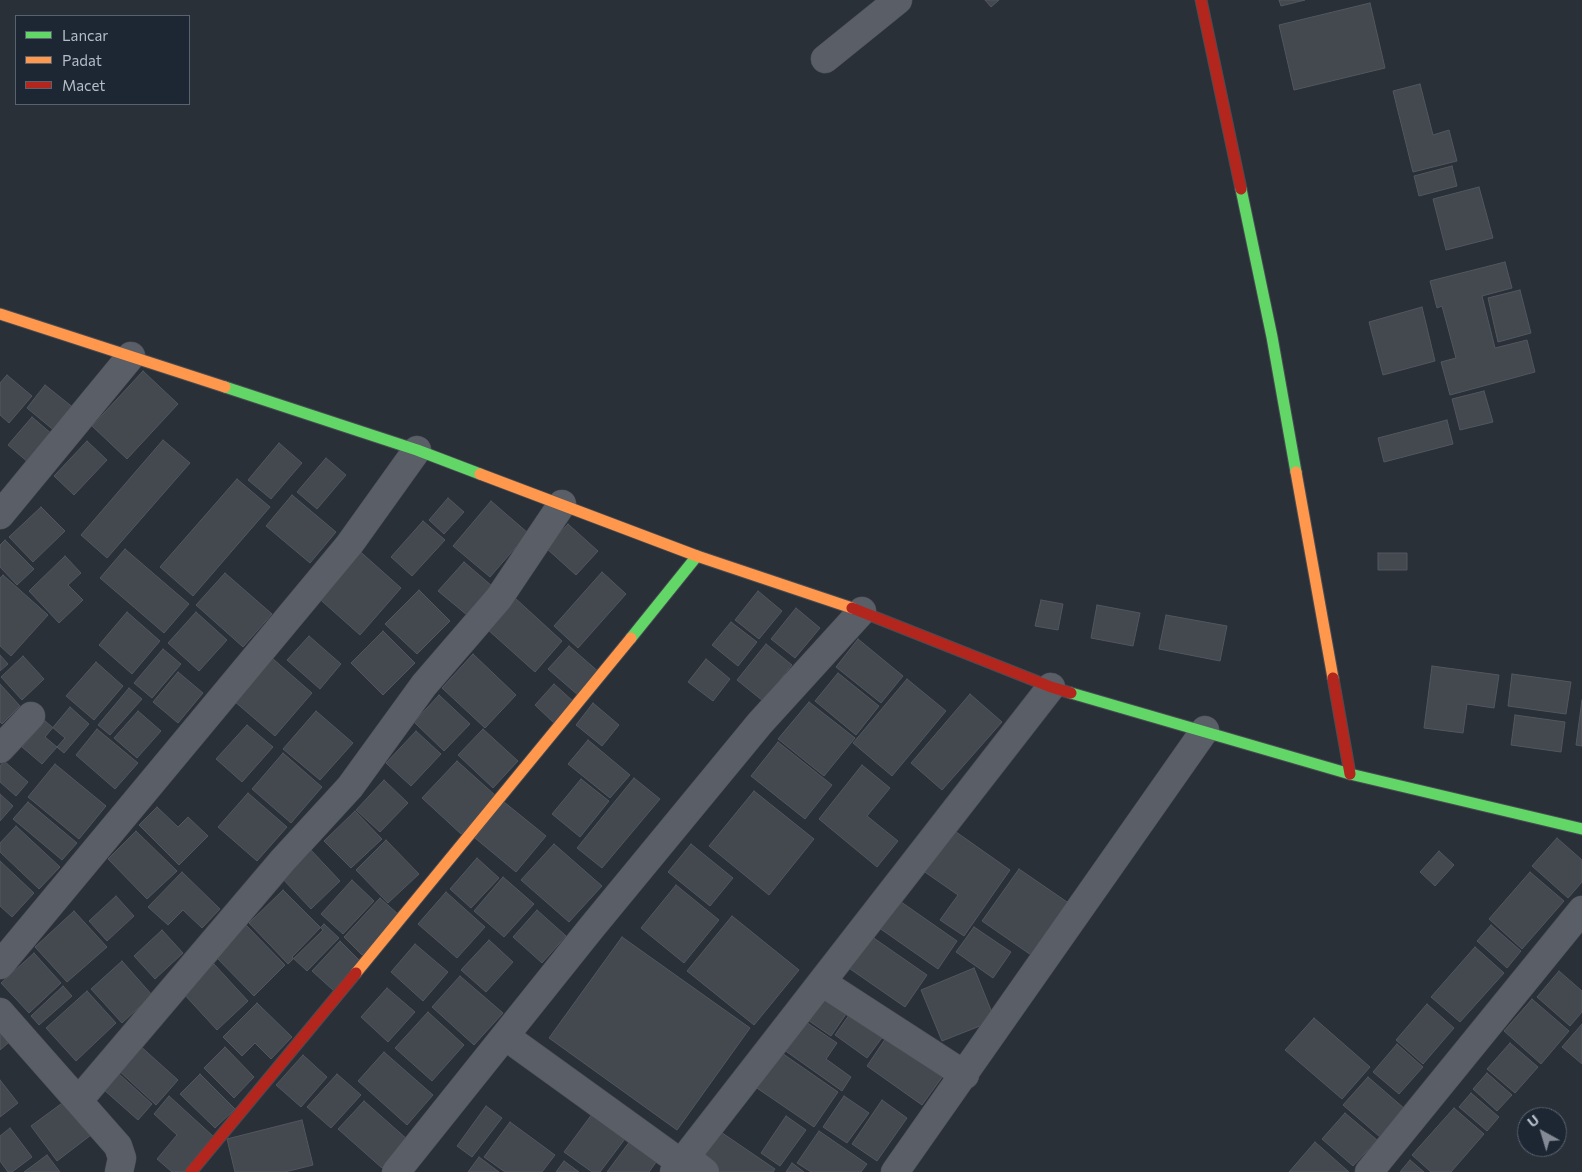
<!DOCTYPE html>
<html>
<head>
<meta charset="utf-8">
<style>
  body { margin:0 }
  #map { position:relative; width:1582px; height:1172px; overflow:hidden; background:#2a3038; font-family:Commissioner,sans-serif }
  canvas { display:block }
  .legend { position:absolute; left:15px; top:15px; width:175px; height:90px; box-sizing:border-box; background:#1d2633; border:1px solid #59626f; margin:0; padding:6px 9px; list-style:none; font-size:15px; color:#b4bcc9 }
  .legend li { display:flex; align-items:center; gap:10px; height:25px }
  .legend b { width:25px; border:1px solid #59626f }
  .north { position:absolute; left:1517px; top:1107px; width:50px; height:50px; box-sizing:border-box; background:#1d2633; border:1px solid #59626f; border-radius:50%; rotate:321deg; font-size:14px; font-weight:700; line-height:20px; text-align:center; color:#b4bcc9 }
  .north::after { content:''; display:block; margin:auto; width:18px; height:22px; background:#848b96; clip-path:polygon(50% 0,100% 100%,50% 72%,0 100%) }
</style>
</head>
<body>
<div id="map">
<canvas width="1582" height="1172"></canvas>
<ul class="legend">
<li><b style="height:6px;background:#63d668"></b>Lancar</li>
<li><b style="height:6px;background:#ff974d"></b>Padat</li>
<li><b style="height:6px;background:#b3261e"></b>Macet</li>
</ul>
<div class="north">U</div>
</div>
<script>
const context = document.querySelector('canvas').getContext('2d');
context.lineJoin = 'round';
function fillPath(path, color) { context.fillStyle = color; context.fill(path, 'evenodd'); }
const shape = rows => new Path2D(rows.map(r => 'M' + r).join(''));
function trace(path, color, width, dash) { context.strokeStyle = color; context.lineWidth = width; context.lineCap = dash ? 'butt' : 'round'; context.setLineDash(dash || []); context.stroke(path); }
const building = shape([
  [985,0,999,0,991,7,985,0],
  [1279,0,1305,0,1281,6,1279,0],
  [1370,3,1385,68,1294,90,1279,25,1370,3],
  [1420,84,1433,135,1449,130,1457,161,1413,172,1393,91,1420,84],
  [1452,166,1457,186,1419,196,1414,176,1452,166],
  [1479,187,1493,238,1446,250,1433,199,1479,187],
  [1505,262,1512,288,1482,296,1495,348,1527,340,1535,372,1450,395,1441,362,1456,358,1442,306,1437,308,1430,281,1505,262],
  [1520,290,1531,333,1498,342,1488,298,1520,290],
  [1422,307,1435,361,1383,375,1369,322,1422,307],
  [143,371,178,404,127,459,92,426,143,371],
  [7,375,32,396,9,423,0,415,0,383,7,375],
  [45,385,75,409,56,432,27,408,45,385],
  [1484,391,1493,422,1460,430,1452,399,1484,391],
  [32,417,53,435,29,463,8,445,32,417],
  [1447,420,1453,444,1384,462,1378,438,1447,420],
  [163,440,190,463,107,558,81,535,163,440],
  [87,441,107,460,74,495,54,476,87,441],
  [279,443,302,463,271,499,248,480,279,443],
  [326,458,346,475,317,509,297,492,326,458],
  [237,479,270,507,193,596,160,567,237,479],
  [292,495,336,532,310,563,266,526,292,495],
  [448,498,464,512,444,534,429,520,448,498],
  [491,501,528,533,490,577,453,546,491,501],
  [41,507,65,531,33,562,9,537,41,507],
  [423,521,445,540,412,576,391,557,423,521],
  [568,524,598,551,576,575,546,548,568,524],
  [5,540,34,569,17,585,0,567,0,545,5,540],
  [355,547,401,588,360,635,314,594,355,547],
  [125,549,189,604,164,633,100,578,125,549],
  [1378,553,1407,553,1407,570,1378,570,1378,553],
  [65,556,81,573,68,585,83,600,59,623,29,591,65,556],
  [464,562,492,586,467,615,438,591,464,562],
  [602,572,626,594,578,648,554,626,602,572],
  [225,573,272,614,243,647,196,605,225,573],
  [3,575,48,615,11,656,0,646,0,578,3,575],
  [419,590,450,621,417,654,385,624,419,590],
  [758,591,782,611,759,639,735,620,758,591],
  [515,598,562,641,535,672,487,629,515,598],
  [1041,600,1063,604,1058,630,1035,626,1041,600],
  [1097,605,1140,613,1133,646,1091,638,1097,605],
  [796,608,820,628,795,658,771,639,796,608],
  [127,612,160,641,132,674,99,645,127,612],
  [196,612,227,640,199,671,168,643,196,612],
  [1166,615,1227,626,1220,661,1159,649,1166,615],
  [731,622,757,642,738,666,712,645,731,622],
  [383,631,415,663,383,695,351,663,383,631],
  [309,636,341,664,320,689,287,660,309,636],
  [858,639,903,676,881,703,836,667,858,639],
  [766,644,792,665,763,701,737,680,766,644],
  [569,646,600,673,579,696,548,669,569,646],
  [163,649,181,664,152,698,134,683,163,649],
  [473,654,516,695,485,728,442,688,473,654],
  [0,655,8,664,0,671,0,655],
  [23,656,44,679,22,700,1,677,23,656],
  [272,658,312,693,275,736,234,701,272,658],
  [706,659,730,679,713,701,688,682,706,659],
  [96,662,123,686,94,720,66,696,96,662],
  [1432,666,1499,675,1494,708,1467,704,1463,733,1424,728,1432,666],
  [178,672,203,693,178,723,153,702,178,672],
  [838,673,879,706,856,735,815,701,838,673],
  [1512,674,1571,682,1566,714,1508,706,1512,674],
  [907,679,946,711,892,776,853,743,907,679],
  [0,684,20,706,2,724,0,722,0,684],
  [554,684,574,702,555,724,535,705,554,684],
  [129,688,142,699,110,735,98,725,129,688],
  [970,694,1002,722,942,790,911,763,970,694],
  [439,695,470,724,444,751,414,722,439,695],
  [1582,700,1582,746,1576,745,1582,700],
  [809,702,855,738,824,776,778,739,809,702],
  [593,703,619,725,602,746,576,725,593,703],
  [70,707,89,724,64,753,45,737,70,707],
  [138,711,161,731,137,758,114,738,138,711],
  [316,711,353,743,320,780,283,749,316,711],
  [1515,715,1565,722,1561,752,1511,745,1515,715],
  [45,721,65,738,42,764,22,747,45,721],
  [247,725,273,747,242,782,216,759,247,725],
  [97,729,138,763,115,789,76,755,97,729],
  [483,729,518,761,493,788,458,755,483,729],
  [416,731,441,754,411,786,386,763,416,731],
  [588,740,630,775,610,798,568,764,588,740],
  [778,742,832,785,805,819,751,776,778,742],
  [283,753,322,787,291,823,252,789,283,753],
  [4,761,28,782,16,796,0,782,0,766,4,761],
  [457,761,496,796,461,834,422,798,457,761],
  [55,764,106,806,79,839,28,797,55,764],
  [862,765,890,788,867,816,898,841,877,867,819,819,862,765],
  [634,778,660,799,602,868,577,848,634,778],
  [581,779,609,801,580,837,552,814,581,779],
  [384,780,408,803,380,832,356,810,384,780],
  [754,791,814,839,769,895,709,846,754,791],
  [248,793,287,827,257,861,218,827,248,793],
  [0,794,13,806,0,821,0,794],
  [28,802,77,843,62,860,13,819,28,802],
  [504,802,546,836,516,872,475,838,504,802],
  [157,807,178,827,188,817,208,836,179,865,139,825,157,807],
  [355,811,382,839,351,868,324,841,355,811],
  [16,826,60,867,39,889,0,852,0,843,16,826],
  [949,827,1010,870,964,936,940,920,958,895,919,868,949,827],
  [136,831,177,871,147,899,108,859,136,831],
  [1557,838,1582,860,1582,882,1568,898,1532,866,1557,838],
  [386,840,419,874,388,903,356,870,386,840],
  [554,844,602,886,569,922,521,880,554,844],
  [691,844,733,878,710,906,668,872,691,844],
  [310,849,340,881,311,909,281,877,310,849],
  [1439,851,1454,865,1435,886,1420,872,1439,851],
  [477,858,499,878,471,908,450,889,477,858],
  [0,861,34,893,12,917,0,906,0,861],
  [1019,869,1070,904,1034,957,982,921,1019,869],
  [182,872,220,909,202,928,183,910,168,925,148,907,182,872],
  [1530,872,1564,901,1522,949,1489,919,1530,872],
  [503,877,534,904,504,937,474,911,503,877],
  [352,880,374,901,343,934,321,914,352,880],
  [676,885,719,920,684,963,641,928,676,885],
  [283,890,323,930,288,964,249,923,283,890],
  [446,892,485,927,457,958,418,924,446,892],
  [116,896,134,916,107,941,89,921,116,896],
  [894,897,957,941,938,969,875,925,894,897],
  [380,898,399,915,362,955,344,937,380,898],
  [537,910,566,936,542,963,513,937,537,910],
  [74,911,107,947,67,982,35,947,74,911],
  [732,916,799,970,754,1025,687,971,732,916],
  [324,924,339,938,307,971,292,957,324,924],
  [246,925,285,965,254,996,215,956,246,925],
  [1491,925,1521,951,1507,968,1477,941,1491,925],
  [974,927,1011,952,993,978,956,952,974,927],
  [162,930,183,953,155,979,134,956,162,930],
  [865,932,927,975,905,1007,843,964,865,932],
  [622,937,750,1028,677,1130,549,1038,622,937],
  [489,940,513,962,486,992,461,970,489,940],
  [340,941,361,962,334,991,312,971,340,941],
  [415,944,448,972,423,1001,391,972,415,944],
  [1475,947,1504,973,1460,1022,1431,997,1475,947],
  [34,953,61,983,29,1013,1,983,34,953],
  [122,961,152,995,122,1023,91,989,122,961],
  [214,964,248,1001,217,1030,182,992,214,964],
  [974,968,995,1020,942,1041,921,990,974,968],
  [1559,971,1582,991,1582,1012,1570,1026,1537,997,1559,971],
  [460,976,503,1013,474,1045,432,1007,460,976],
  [824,984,853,1004,831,1036,802,1016,824,984],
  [63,986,72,996,39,1025,31,1016,63,986],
  [387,988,415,1012,388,1042,361,1017,387,988],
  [87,991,116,1023,76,1061,46,1028,87,991],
  [1532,999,1569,1031,1541,1064,1504,1031,1532,999],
  [257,1003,292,1037,271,1059,255,1043,242,1056,223,1037,257,1003],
  [1427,1004,1454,1028,1423,1064,1396,1040,1427,1004],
  [854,1008,887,1031,867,1058,835,1035,854,1008],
  [428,1012,464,1045,432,1081,395,1048,428,1012],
  [800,1018,837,1043,826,1059,851,1077,842,1091,780,1047,800,1018],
  [1314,1018,1370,1067,1342,1099,1285,1050,1314,1018],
  [0,1020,15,1037,0,1050,0,1020],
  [1582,1024,1582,1064,1562,1047,1582,1024],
  [892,1029,948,1069,922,1105,867,1066,892,1029],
  [1510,1043,1538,1067,1515,1093,1487,1069,1510,1043],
  [138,1044,178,1080,156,1105,116,1068,138,1044],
  [1397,1044,1423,1067,1399,1094,1373,1072,1397,1044],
  [225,1047,254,1077,234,1098,204,1068,225,1047],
  [776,1049,838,1092,814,1127,751,1084,776,1049],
  [384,1052,433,1095,407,1125,358,1081,384,1052],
  [303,1055,327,1077,301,1107,276,1085,303,1055],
  [118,1073,152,1104,138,1120,103,1089,118,1073],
  [1487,1073,1512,1095,1497,1111,1473,1089,1487,1073],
  [200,1074,235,1109,215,1128,180,1094,200,1074],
  [337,1074,361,1095,331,1128,307,1107,337,1074],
  [1368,1077,1405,1109,1380,1137,1343,1105,1368,1077],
  [0,1080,18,1103,0,1117,0,1080],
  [1471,1093,1499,1117,1487,1131,1459,1107,1471,1093],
  [169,1096,214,1137,184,1172,172,1172,157,1159,177,1135,154,1114,169,1096],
  [844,1096,869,1113,847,1143,823,1127,844,1096],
  [604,1098,637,1123,600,1172,592,1172,564,1152,604,1098],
  [882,1100,907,1118,877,1161,852,1144,882,1100],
  [65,1101,91,1135,57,1161,31,1126,65,1101],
  [364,1101,408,1140,382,1168,338,1129,364,1101],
  [486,1106,502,1118,472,1157,457,1146,486,1106],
  [1454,1108,1484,1134,1451,1172,1431,1172,1412,1155,1454,1108],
  [1345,1113,1377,1140,1353,1166,1322,1139,1345,1113],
  [786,1116,806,1130,780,1166,761,1153,786,1116],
  [302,1120,313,1165,285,1172,235,1172,227,1139,302,1120],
  [645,1121,672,1140,649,1172,607,1172,645,1121],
  [510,1122,555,1155,542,1172,505,1172,484,1157,510,1122],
  [712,1126,775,1169,773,1172,719,1172,693,1154,712,1126],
  [10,1128,32,1157,12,1172,8,1172,0,1161,0,1136,10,1128],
  [819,1131,867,1164,861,1172,811,1172,797,1163,819,1131],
  [1315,1142,1349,1172,1289,1172,1315,1142],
  [47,1155,60,1172,24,1172,47,1155],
  [479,1157,499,1172,468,1172,479,1157],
  [1410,1160,1424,1172,1400,1172,1410,1160],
  [564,1161,579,1172,556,1172,564,1161],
  [792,1163,804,1172,786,1172,792,1163]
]);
const street = shape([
  [825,59,898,0],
  [0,515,131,356],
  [0,749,31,716],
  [0,965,349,545,417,450],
  [823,983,965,1075],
  [0,1012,118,1146,122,1158,119,1172],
  [505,1036,681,1163],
  [79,1100,283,860,350,787,424,685,499,598,562,504],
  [686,1157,705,1172],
  [396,1172,592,927,760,723,862,611],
  [674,1172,1051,687],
  [895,1172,1205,730],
  [1369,1172,1582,910]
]);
const fast = shape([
  [1241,189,1272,337,1296,472],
  [225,387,417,450,480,474],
  [631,638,697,556],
  [1071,693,1350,774,1582,829]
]);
const slow = shape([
  [0,314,225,387],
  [1296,472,1333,678],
  [480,474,697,556,852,608],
  [356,973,631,638]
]);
const jam = shape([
  [1201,0,1241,189],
  [852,608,1051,687,1071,693],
  [1333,678,1350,774],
  [191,1172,356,973]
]);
fillPath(building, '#444950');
trace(building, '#52575f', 1);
trace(street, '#484c53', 29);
trace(fast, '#484c53', 13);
trace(slow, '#484c53', 13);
trace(jam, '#484c53', 13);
trace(street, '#5a5e66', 28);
trace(fast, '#63d668', 11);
trace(slow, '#ff974d', 11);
trace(jam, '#b3261e', 11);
</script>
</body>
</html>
